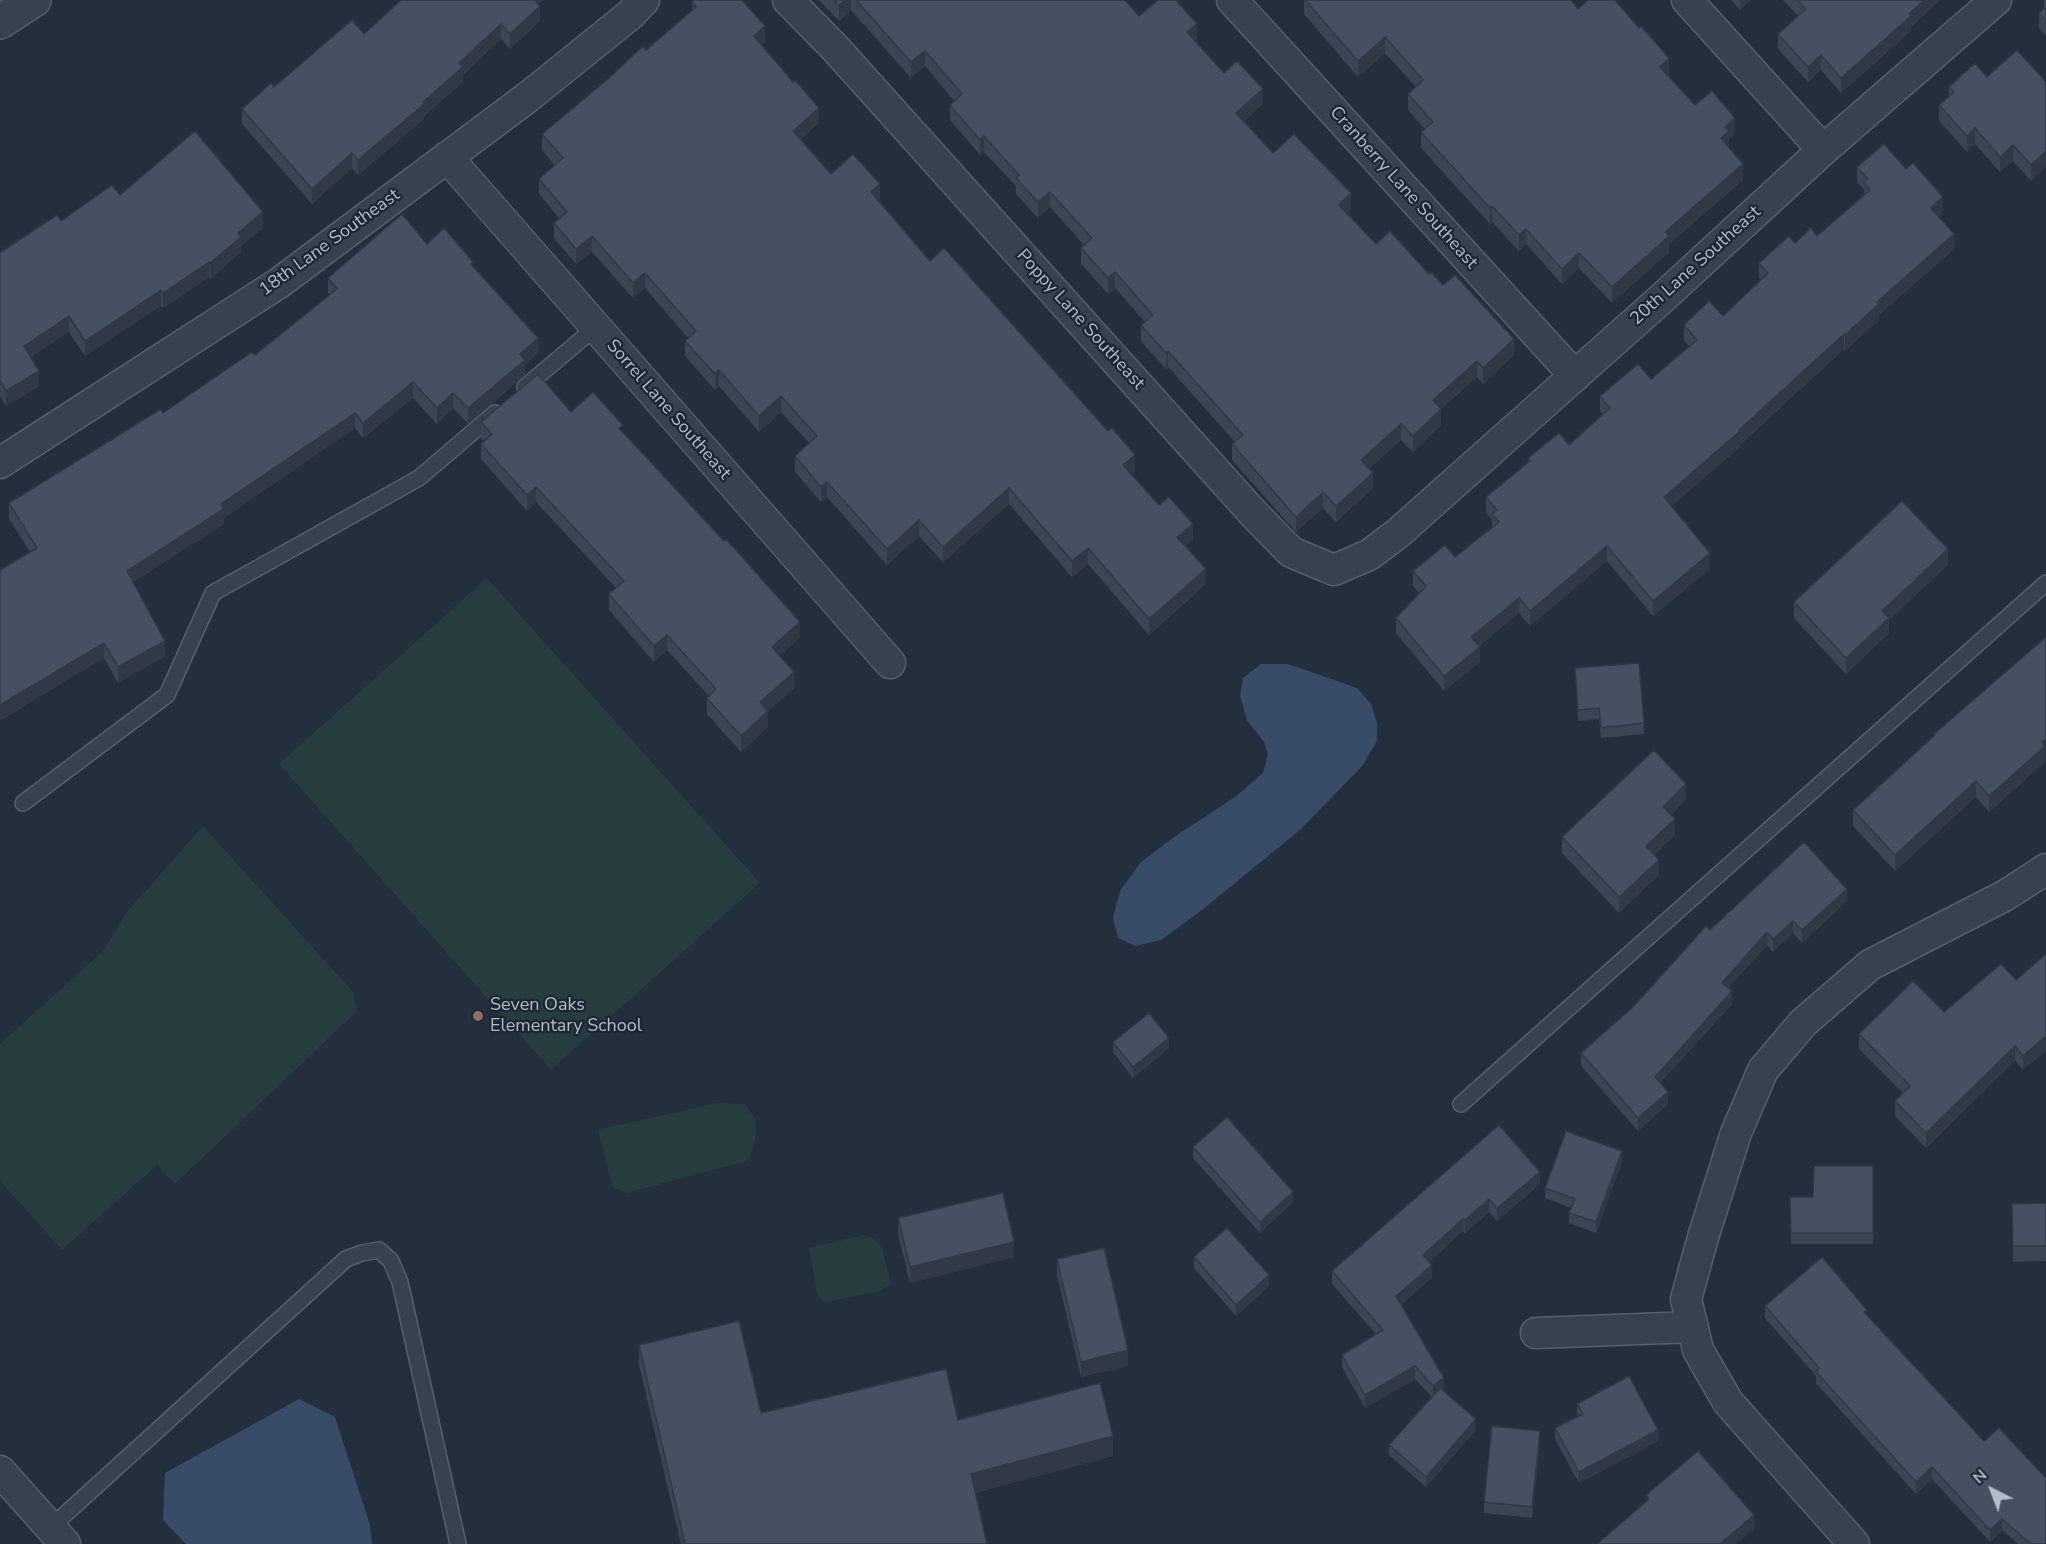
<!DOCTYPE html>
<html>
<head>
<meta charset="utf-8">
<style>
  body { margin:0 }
  #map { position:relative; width:2046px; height:1544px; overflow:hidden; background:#242f3e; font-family:"Nunito Sans",sans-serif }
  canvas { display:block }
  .north { position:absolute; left:1962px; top:1460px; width:60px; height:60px; -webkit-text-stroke:4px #1d2633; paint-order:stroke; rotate:318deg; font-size:16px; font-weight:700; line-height:24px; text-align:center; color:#b4bcc9 }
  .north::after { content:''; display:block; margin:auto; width:21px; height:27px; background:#b4bcc9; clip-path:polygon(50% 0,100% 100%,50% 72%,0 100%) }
</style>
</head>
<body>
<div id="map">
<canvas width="2046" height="1544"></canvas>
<div class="north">N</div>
</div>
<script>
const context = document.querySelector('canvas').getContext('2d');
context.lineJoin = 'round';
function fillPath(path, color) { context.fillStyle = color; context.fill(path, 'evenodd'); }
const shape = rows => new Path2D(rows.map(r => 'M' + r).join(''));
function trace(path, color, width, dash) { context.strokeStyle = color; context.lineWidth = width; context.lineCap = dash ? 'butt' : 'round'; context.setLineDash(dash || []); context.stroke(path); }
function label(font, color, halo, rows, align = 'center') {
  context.font = font + ' "Nunito Sans",sans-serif'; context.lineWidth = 4.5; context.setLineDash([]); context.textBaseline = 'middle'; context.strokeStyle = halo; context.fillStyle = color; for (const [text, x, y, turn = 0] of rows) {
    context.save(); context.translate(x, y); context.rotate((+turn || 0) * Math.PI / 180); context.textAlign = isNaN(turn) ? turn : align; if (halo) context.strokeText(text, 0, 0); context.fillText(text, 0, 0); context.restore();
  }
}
const green = shape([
  [487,578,760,883,551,1070,279,764],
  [203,826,354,993,356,1012,175,1184,157,1165,62,1250,0,1181,0,1044,104,950,126,913],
  [716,1103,745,1104,756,1120,755,1139,750,1157,746,1161,627,1193,612,1186,598,1130],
  [864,1235,871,1237,881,1245,891,1284,880,1291,826,1302,817,1295,809,1248]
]);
const water = shape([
  [1261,664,1288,664,1357,688,1371,704,1377,723,1377,741,1362,766,1301,829,1202,910,1161,940,1135,946,1118,938,1113,918,1120,891,1141,862,1174,837,1235,797,1263,773,1268,754,1264,742,1247,720,1240,696,1243,678],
  [299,1399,335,1417,370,1525,372,1544,186,1544,163,1520,165,1473]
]);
const service = shape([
  [525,387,596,327],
  [23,803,167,695,213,593,419,478,495,413],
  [1461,1104,2046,583],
  [50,1528,346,1259,362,1253,379,1250,391,1261,400,1282,458,1544]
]);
const minor = shape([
  [788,0,835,48,1253,513,1291,552,1334,570,1369,555,1397,534,1660,300,1823,150,1996,0],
  [1232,0,1575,376],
  [1687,0,1823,150],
  [447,157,890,663],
  [0,463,279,283,528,97,631,14,644,0],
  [1536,1333,1693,1327],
  [0,1471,65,1544],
  [1854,1544,1728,1402,1698,1350,1686,1299,1704,1234,1736,1133,1763,1070,1803,1023,1870,965,2006,895,2046,869]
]);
const tertiary = shape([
  [0,22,34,0]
]);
const wall = shape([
  [819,0,1125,0,1139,16,1197,39,1195,41,1224,73,1263,104,1244,121,1273,153,1351,209,1347,213,1376,244,1429,274,1443,285,1514,355,1483,384,1477,377,1441,409,1441,425,1413,452,1401,440,1369,469,1373,488,1336,522,1323,508,1296,532,1232,460,1232,444,1235,442,1168,367,1166,369,1141,341,1141,325,1145,322,1115,288,1108,294,1081,264,1081,248,1084,245,1050,207,1038,218,1016,194,1016,186,984,152,980,155,950,120,950,105,954,101,925,66,911,78,851,10,839,21],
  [1304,0,1571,0,1578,9,1669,73,1667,75,1695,105,1735,133,1729,139,1729,147,1743,180,1669,244,1669,252,1612,303,1579,268,1562,284,1526,244,1519,251,1492,222,1490,224,1421,148,1421,132,1425,129,1408,110,1408,94,1416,87,1385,53,1358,77,1304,14],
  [1731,0,1751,0,1740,10],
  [1783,0,1940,0,1911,27,1911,31,1841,93,1821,70,1808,82,1778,49,1778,34,1798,16],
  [2044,0,2046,0,2046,36,2039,28,2039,13,2044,8],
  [692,2,765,42,761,45,819,123,801,139,831,174,880,199,878,201,930,261,1135,470,1131,474,1159,505,1193,539,1185,546,1206,584,1149,635,1088,564,1072,577,1009,504,943,562,919,536,887,565,827,497,821,502,795,472,795,456,809,443,781,412,759,432,719,386,715,390,685,356,685,341,688,338,645,288,633,298,592,252,576,264,554,238,554,223,559,218,539,194,539,179,555,165,542,150,542,134,646,50,692,11],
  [539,5,540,21,510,49,501,39,463,75,463,82,424,116,424,119,358,175,352,168,312,204,242,124,242,109,274,87,364,34],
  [1987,77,2046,82,2031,181,2013,161,2000,172,1975,144,1967,152,1939,121,1939,105,1949,97,1949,87],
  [1857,167,1943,213,1939,217,1954,249,1879,315,1879,320,1845,351,1844,349,1740,445,1740,447,1671,506,1710,569,1653,616,1607,561,1530,626,1519,613,1479,646,1480,662,1444,691,1396,633,1396,618,1419,593,1413,586,1413,571,1455,557,1492,527,1492,520,1486,513,1486,497,1528,463,1528,458,1569,445,1602,414,1600,412,1600,396,1651,379,1689,346,1684,341,1684,325,1723,316,1761,280,1759,279,1759,263,1795,243,1817,236,1864,196,1864,190,1857,182],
  [120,195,263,228,241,246,241,252,210,279,209,277,163,308,161,306,85,356,69,332,30,357,39,386,6,406,0,396,0,253,61,221],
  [427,244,473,267,538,353,525,365,525,375,468,424,453,408,437,424,413,398,363,438,355,428,224,518,224,524,133,582,165,656,118,683,104,658,30,552,9,519,9,503,163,413,255,355,330,295,328,293,328,278],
  [571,412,623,432,800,637,780,656,794,688,768,711,768,727,741,752,707,714,707,698,709,696,667,650,654,662,609,610,609,594,616,588,536,502,527,511,481,459,481,444,484,441,481,438,481,422],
  [1948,565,1889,620,1889,633,1846,674,1794,618,1794,602],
  [2046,637,2045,762,1989,812,1976,797,1895,871,1853,826,1853,810,1934,736,1934,734],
  [1575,668,1644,723,1644,734,1601,738,1599,719,1578,721],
  [1686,799,1671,815,1675,835,1654,855,1659,875,1619,913,1562,853,1562,837],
  [1847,901,1802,943,1793,933,1773,952,1767,945,1728,988,1732,1004,1660,1083,1668,1104,1638,1131,1581,1066,1581,1053,1633,1007,1710,930],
  [2046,954,2023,1070,2015,1060,1926,1148,1895,1116,1895,1101,1903,1093,1859,1049,1859,1034,1944,1012,2016,980],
  [1113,1042,1169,1048,1133,1078,1113,1052],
  [1499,1125,1540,1184,1497,1221,1489,1212,1465,1233,1463,1231,1429,1262,1432,1278,1401,1304,1444,1391,1476,1430,1426,1487,1389,1455,1389,1445,1432,1397,1415,1379,1365,1408,1342,1367,1342,1355,1376,1334,1332,1284,1332,1271],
  [1193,1147,1293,1202,1260,1233,1193,1158],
  [1622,1162,1596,1233,1569,1223,1569,1213,1571,1208,1545,1198,1545,1188],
  [1873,1166,1873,1244,1791,1244,1790,1197,1813,1197],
  [2046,1203,2046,1261,2013,1262,2012,1204],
  [898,1218,1014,1257,910,1283,898,1234],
  [1194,1257,1269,1286,1236,1316,1194,1268],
  [1057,1259,1128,1366,1081,1377,1057,1275],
  [1765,1306,1867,1315,2046,1544,2018,1544,2002,1530,1990,1542,1932,1479,1916,1494,1816,1383,1816,1376,1765,1318],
  [639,1345,761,1413,958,1420,1113,1456,975,1493,987,1544,681,1544,639,1365],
  [1577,1404,1658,1441,1579,1483,1555,1439,1555,1428,1579,1416,1577,1414],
  [1540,1442,1532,1518,1484,1513,1484,1502]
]);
const shadedWall = shape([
  [531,0,544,0,531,11],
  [845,0,851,0,851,10,839,21,839,6],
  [1740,0,1751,0,1740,10],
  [1924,0,1940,0,1911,27,1911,31,1841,93,1841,78],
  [540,6,540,21,510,49,510,34],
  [501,24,501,39,463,75,463,82,424,116,424,119,358,175,358,160,423,102,459,63],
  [1197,24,1197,39,1187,47,1187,32],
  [765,26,765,42,754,52,754,36],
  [1385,37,1385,53,1358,77,1358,61],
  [925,51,925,66,911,78,911,62],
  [1821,55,1821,70,1808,82,1808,67],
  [1669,58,1669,73,1660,82,1660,67],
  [1263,89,1263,104,1236,129,1236,113],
  [819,108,819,123,793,146,793,131],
  [1735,118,1735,133,1729,139,1729,147,1721,154,1721,138,1725,127],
  [1975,128,1975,144,1967,152,1967,136],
  [984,136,984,152,980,155,980,140],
  [2013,145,2013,161,2000,172,2000,157],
  [2046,151,2046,167,2031,181,2031,165],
  [352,153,352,168,312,204,312,189],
  [1743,164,1743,180,1669,244,1669,252,1612,303,1612,287,1665,232],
  [880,184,880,199,871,208,871,192],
  [1050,192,1050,207,1038,218,1038,202],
  [1351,193,1351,209,1339,221,1339,205],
  [1943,197,1943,213,1931,223,1931,208],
  [1492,206,1492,222,1490,224,1490,208],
  [263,212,263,228,241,246,241,252,210,279,210,263,238,233],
  [1526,229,1526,244,1519,251,1519,235],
  [1954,234,1954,249,1879,315,1879,320,1845,351,1845,335,1877,302],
  [592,236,592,252,576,264,576,249],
  [1579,253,1579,268,1562,284,1562,269],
  [209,262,209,277,163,308,163,293],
  [1115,272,1115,288,1108,294,1108,278],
  [645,273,645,288,633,298,633,283],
  [161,290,161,306,85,356,85,341],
  [69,316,69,332,24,362,24,346],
  [1844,334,1844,349,1740,445,1740,447,1664,513,1664,497],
  [538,338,538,353,525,365,525,375,468,424,468,408,520,354],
  [1514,339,1514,355,1483,384,1483,368],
  [1168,351,1168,367,1166,369,1166,353],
  [1477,361,1477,377,1433,416,1433,400],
  [719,370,719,386,715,390,715,374],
  [39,371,39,386,6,406,6,391],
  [413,382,413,398,363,438,363,423],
  [453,393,453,408,437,424,437,408],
  [781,396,781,412,759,432,759,416],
  [1441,409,1441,425,1413,452,1413,436],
  [355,413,355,428,224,518,224,524,127,586,127,571,221,504],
  [1401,424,1401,440,1361,476,1361,460],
  [1135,455,1135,470,1123,481,1123,465],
  [1373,473,1373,488,1336,522,1336,506],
  [827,482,827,497,821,502,821,487],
  [536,487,536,502,527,511,527,495],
  [1009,488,1009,504,943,562,943,547],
  [1323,492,1323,508,1296,532,1296,517],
  [919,520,919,536,887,565,887,549],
  [1193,524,1193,539,1177,553,1177,537],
  [1607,546,1607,561,1530,626,1530,611],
  [1088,548,1088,564,1072,577,1072,561],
  [1948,549,1948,565,1889,620,1889,633,1846,674,1846,658,1882,611],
  [1710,553,1710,569,1653,616,1653,601],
  [1206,569,1206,584,1149,635,1149,619],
  [1519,598,1519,613,1471,652,1471,637],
  [800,622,800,637,772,663,772,647],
  [667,635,667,650,654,662,654,646],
  [165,641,165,656,118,683,118,667],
  [104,643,104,658,0,721,0,705],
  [1480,647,1480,662,1444,691,1444,676],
  [794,672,794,688,760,718,760,702],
  [768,711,768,727,741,752,741,736],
  [2046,739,2045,762,1989,812,1989,796],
  [1976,781,1976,797,1895,871,1895,855],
  [1686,784,1686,799,1663,822,1663,807],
  [1675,819,1675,835,1646,862,1646,846],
  [1659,860,1659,875,1619,913,1619,897],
  [1847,889,1847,901,1802,943,1802,930],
  [1793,921,1793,933,1773,952,1773,939],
  [1767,932,1767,945,1722,995,1722,983],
  [1732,991,1732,1004,1655,1089,1655,1077],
  [2046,1036,2046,1051,2023,1070,2023,1056],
  [1169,1038,1169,1048,1133,1078,1133,1067],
  [2015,1046,2015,1060,1926,1148,1926,1133],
  [1668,1092,1668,1104,1638,1131,1638,1118],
  [1622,1151,1622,1162,1596,1233,1596,1222],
  [1540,1172,1540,1184,1497,1221,1497,1208],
  [1293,1192,1293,1202,1260,1233,1260,1222],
  [1489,1199,1489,1212,1465,1233,1465,1220],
  [1463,1219,1463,1231,1423,1268,1423,1255],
  [1014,1242,1014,1257,910,1283,910,1267],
  [1432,1265,1432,1278,1396,1309,1396,1296],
  [1269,1275,1269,1286,1236,1316,1236,1305],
  [1128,1350,1128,1366,1081,1377,1081,1362],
  [1415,1366,1415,1379,1365,1408,1365,1395],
  [1444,1378,1444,1391,1433,1399,1433,1386],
  [1476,1419,1476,1430,1426,1487,1426,1477],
  [1658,1430,1658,1441,1579,1483,1579,1472],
  [1540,1431,1540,1442,1532,1518,1532,1507],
  [1113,1436,1113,1456,971,1494,971,1474],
  [1932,1467,1932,1479,1916,1494,1916,1482],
  [1754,1515,1754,1529,1736,1544,1720,1544],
  [2002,1519,2002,1530,1990,1542,1990,1530]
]);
const building = shape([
  [401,0,535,0,540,6,510,34,501,24,459,63,463,67,423,102,424,104,358,160,352,153,312,189,242,109,271,83,274,87,352,20,364,34,401,0],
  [694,0,742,0,765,26,754,36,793,82,795,80,819,108,793,131,831,174,853,154,880,184,871,192,930,261,944,248,1108,431,1112,428,1135,455,1123,465,1159,505,1169,497,1193,524,1177,537,1206,569,1149,619,1088,548,1072,561,1009,488,943,547,919,520,887,549,827,482,821,487,795,456,817,436,781,396,759,416,719,370,715,374,685,341,696,331,645,273,633,283,592,236,576,249,554,223,567,212,539,179,563,158,542,134,609,78,643,46,646,50,696,7,692,2,694,0],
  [834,0,845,0,839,6,834,0],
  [856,0,1125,0,1139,16,1158,0,1176,0,1197,24,1187,32,1224,73,1237,61,1263,89,1236,113,1273,153,1294,134,1351,193,1339,205,1376,244,1390,231,1429,274,1431,272,1443,285,1455,275,1514,339,1483,368,1477,361,1433,400,1441,409,1413,436,1401,424,1361,460,1373,473,1336,506,1323,492,1296,517,1232,444,1243,435,1168,351,1166,353,1141,325,1153,315,1115,272,1108,278,1081,248,1092,238,1050,192,1038,202,1016,178,1019,175,984,136,980,140,950,105,962,94,925,51,911,62,856,0],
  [1305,0,1571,0,1578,9,1588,0,1615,0,1639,28,1641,26,1669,58,1660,67,1695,105,1712,91,1735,118,1725,127,1729,131,1721,138,1743,164,1665,232,1669,236,1612,287,1579,253,1562,269,1526,229,1519,235,1492,206,1490,208,1421,132,1433,122,1408,94,1423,80,1385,37,1358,61,1305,0],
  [1797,0,1924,0,1909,14,1911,16,1841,78,1821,55,1808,67,1778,34,1806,9,1797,0],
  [2046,7,2046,20,2039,13,2046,7],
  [2017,50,2046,82,2046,151,2031,165,2013,145,2000,157,1975,128,1967,136,1939,105,1954,92,1949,87,1975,63,1987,77,2017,50],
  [195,131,263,212,238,233,241,237,210,263,209,262,163,293,161,290,85,341,69,316,24,346,39,371,6,391,0,380,0,253,57,215,61,221,112,185,120,195,195,131],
  [1884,144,1906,169,1913,163,1943,197,1931,208,1954,234,1877,302,1879,304,1845,335,1844,334,1739,430,1740,431,1664,497,1710,553,1653,601,1607,546,1530,611,1519,598,1471,637,1480,647,1444,676,1396,618,1426,586,1413,571,1445,545,1455,557,1499,522,1492,514,1497,510,1486,497,1530,461,1528,458,1559,433,1569,445,1610,408,1600,396,1638,364,1651,379,1697,340,1684,325,1709,301,1723,316,1768,273,1759,263,1789,236,1795,243,1811,228,1817,236,1870,190,1864,183,1868,179,1857,167,1884,144],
  [402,214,427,244,444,228,473,262,471,264,538,338,520,354,525,360,468,408,453,393,437,408,413,382,363,423,355,413,221,504,224,509,127,571,165,641,118,667,104,643,0,705,0,570,37,548,9,503,161,409,163,413,252,352,255,355,337,289,328,278,402,214],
  [538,374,571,412,593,392,623,425,619,428,724,541,726,539,800,622,772,647,794,672,760,702,768,711,741,736,707,698,716,689,667,635,654,646,609,594,624,581,536,487,527,495,481,444,492,434,481,422,538,374],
  [1902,501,1948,549,1882,611,1889,618,1846,658,1794,602,1902,501],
  [2046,637,2046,739,2042,742,2045,746,1989,796,1976,781,1895,855,1853,810,1935,735,1934,734,2046,637],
  [1639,663,1644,723,1601,728,1599,708,1578,710,1575,668,1639,663],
  [1654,750,1686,784,1663,807,1675,819,1646,846,1659,860,1619,897,1562,837,1654,750],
  [1804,842,1847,889,1802,930,1793,921,1773,939,1767,932,1722,983,1732,991,1655,1077,1668,1092,1638,1118,1581,1053,1633,1007,1706,926,1710,930,1804,842],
  [2046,954,2046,1036,2023,1056,2015,1046,1926,1133,1895,1101,1910,1086,1859,1034,1913,981,1944,1012,2001,964,2016,980,2046,954],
  [1149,1013,1169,1038,1133,1067,1113,1042,1149,1013],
  [1227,1117,1293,1192,1260,1222,1193,1147,1227,1117],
  [1499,1125,1540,1172,1497,1208,1489,1199,1465,1220,1463,1219,1423,1255,1432,1265,1396,1296,1444,1378,1433,1386,1415,1366,1365,1395,1342,1355,1383,1330,1332,1271,1499,1125],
  [1566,1131,1622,1151,1596,1222,1569,1213,1575,1199,1545,1188,1566,1131],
  [1814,1166,1873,1166,1873,1233,1791,1233,1790,1197,1813,1197,1814,1166],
  [1003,1193,1014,1242,910,1267,898,1218,1003,1193],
  [2046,1203,2046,1246,2013,1246,2012,1204,2046,1203],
  [1227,1228,1269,1275,1236,1305,1194,1257,1227,1228],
  [1104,1248,1128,1350,1081,1362,1057,1259,1104,1248],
  [1822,1257,1867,1310,1864,1312,1984,1441,1999,1428,2046,1478,2046,1544,2031,1544,2002,1519,1990,1530,1932,1467,1916,1482,1816,1372,1819,1368,1765,1306,1822,1257],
  [739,1321,761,1413,946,1369,958,1420,1100,1383,1113,1436,971,1474,987,1544,685,1544,639,1345,739,1321],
  [1629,1376,1658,1430,1579,1472,1555,1428,1583,1414,1577,1404,1629,1376],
  [1440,1388,1476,1419,1426,1477,1389,1445,1440,1388],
  [1492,1426,1540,1431,1532,1507,1484,1502,1492,1426],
  [1698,1451,1754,1515,1720,1544,1597,1544,1649,1499,1646,1495,1698,1451]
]);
const markers = [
  [478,1016,6,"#8d6e63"]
];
const streetNames = [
  ["Cranberry Lane Southeast",1403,188,48],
  ["18th Lane Southeast",330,243,-36],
  ["20th Lane Southeast",1696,266,-42],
  ["Poppy Lane Southeast",1080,320,48],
  ["Sorrel Lane Southeast",668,410,49]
];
const poiNames = [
  ["Seven Oaks",490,1006],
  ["Elementary School",490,1027]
];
fillPath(green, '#263c3f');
fillPath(water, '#394c67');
trace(service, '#565f6c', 18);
trace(minor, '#565f6c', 33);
trace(tertiary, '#565f6c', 36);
trace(service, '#38414e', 15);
trace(minor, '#38414e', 30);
trace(tertiary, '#38414e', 33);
fillPath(wall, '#3b4654');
fillPath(shadedWall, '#303945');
fillPath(building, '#455162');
trace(building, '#303945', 1.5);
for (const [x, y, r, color] of markers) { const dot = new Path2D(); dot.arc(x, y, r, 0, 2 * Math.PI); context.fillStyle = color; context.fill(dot); trace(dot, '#1d2633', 2); }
label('18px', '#b4bcc9', '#1d2633', streetNames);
label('18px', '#b4bcc9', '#1d2633', poiNames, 'left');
</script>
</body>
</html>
